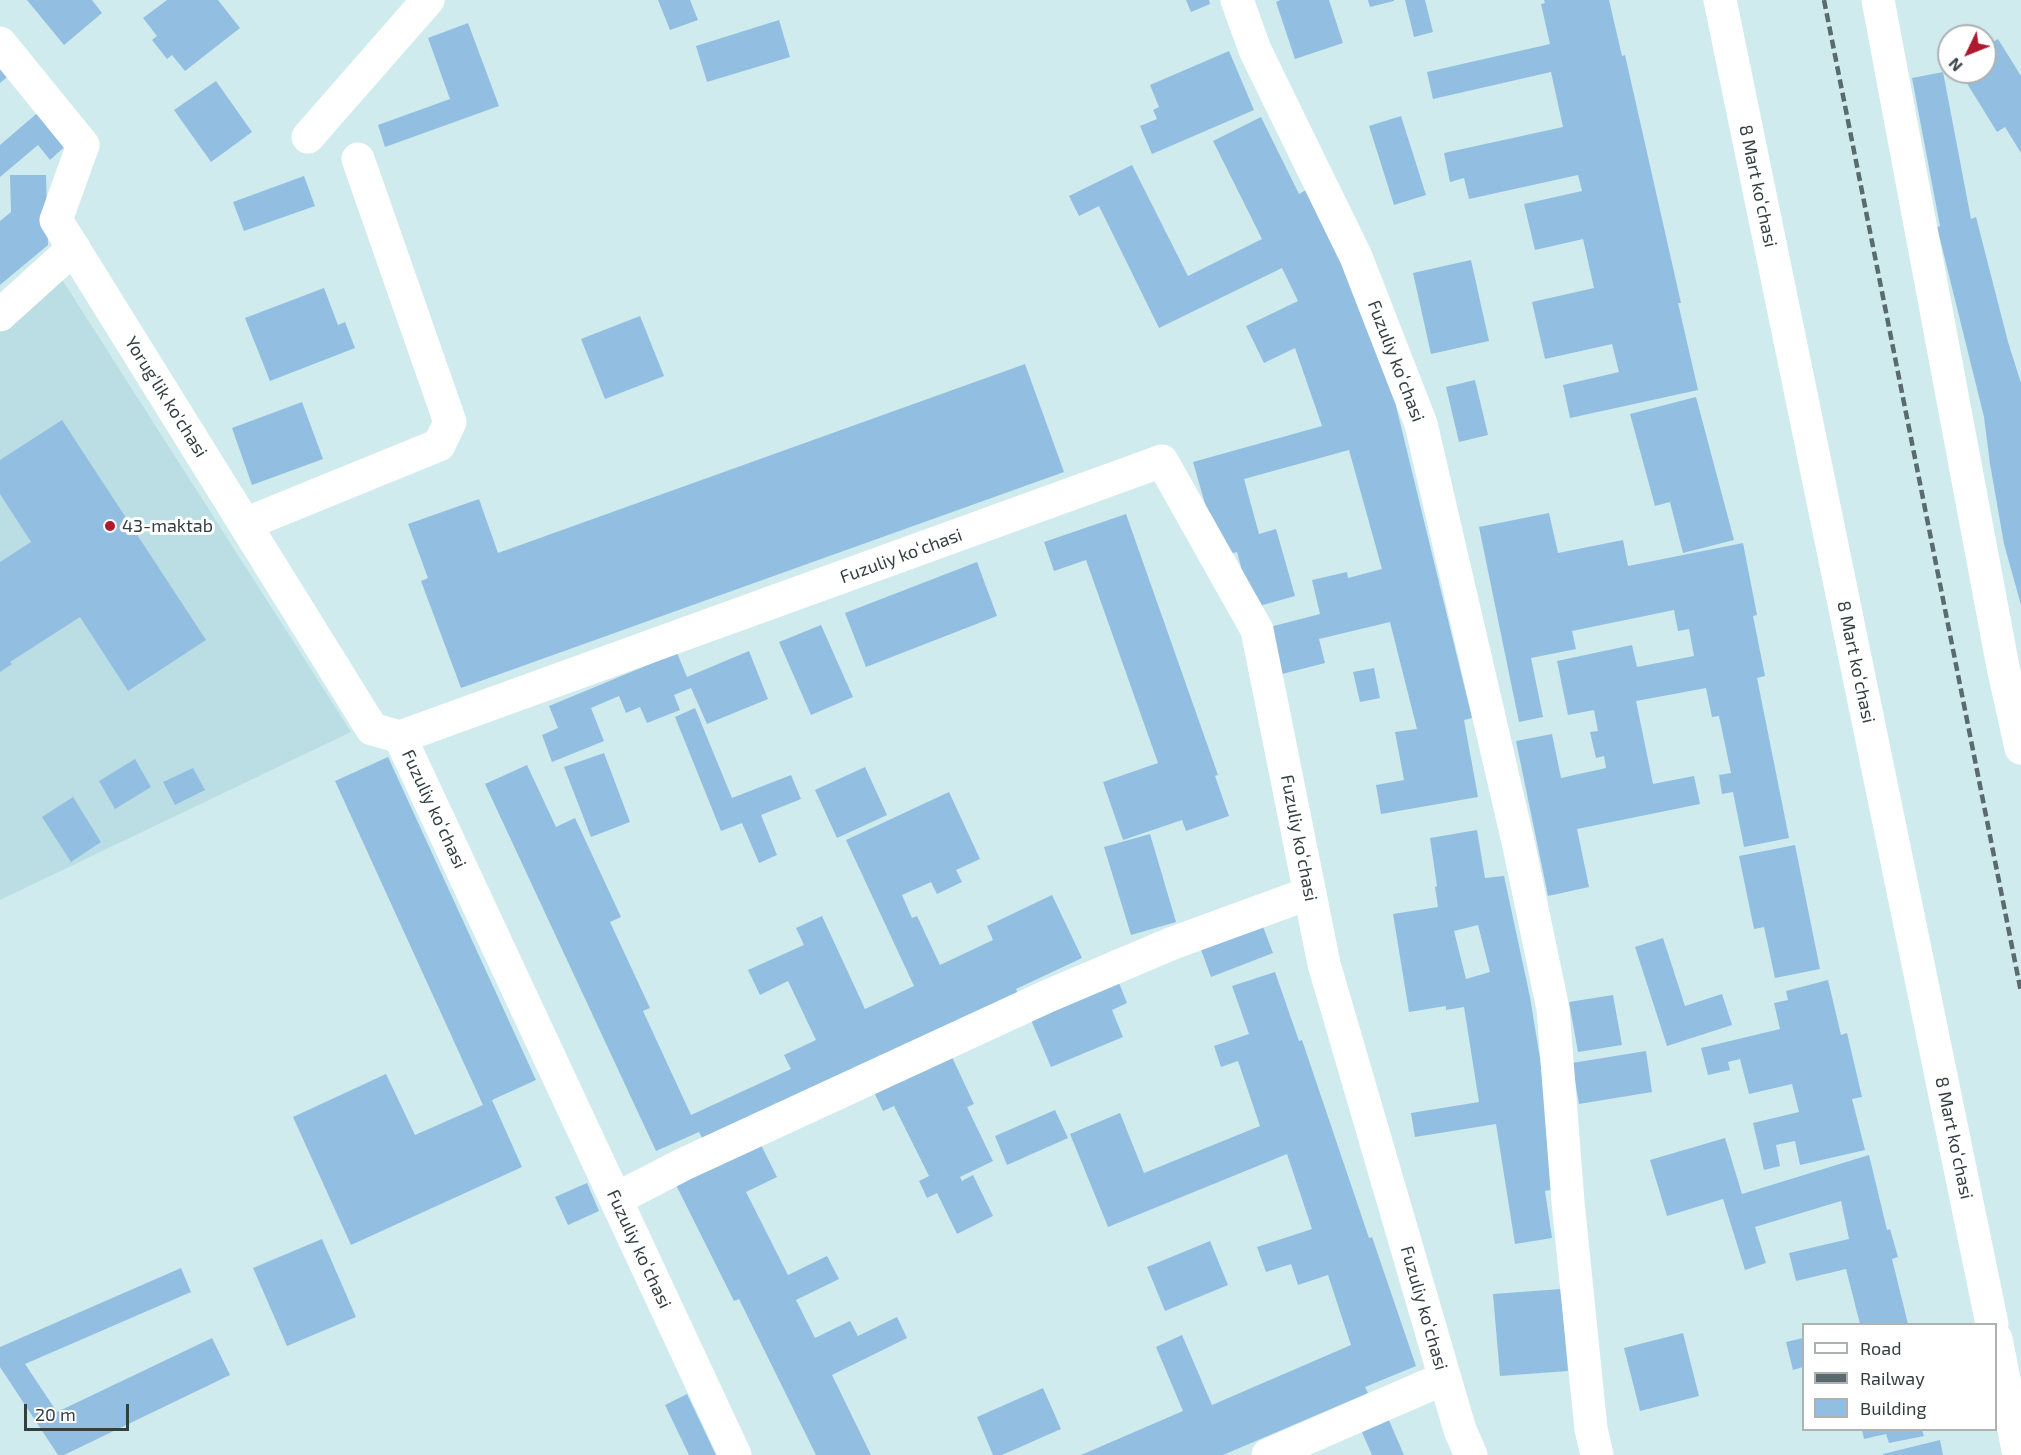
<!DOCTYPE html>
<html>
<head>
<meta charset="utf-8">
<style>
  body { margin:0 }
  #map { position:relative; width:2021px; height:1455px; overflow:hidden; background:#cfebee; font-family:"Exo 2",sans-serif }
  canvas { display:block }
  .legend { position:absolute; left:1802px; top:1323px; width:195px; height:108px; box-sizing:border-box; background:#fff; border:2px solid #aeb2b3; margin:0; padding:8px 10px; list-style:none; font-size:18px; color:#343f40 }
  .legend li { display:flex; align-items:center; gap:12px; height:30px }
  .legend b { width:30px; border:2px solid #aeb2b3 }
  .north { position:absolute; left:1937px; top:24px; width:60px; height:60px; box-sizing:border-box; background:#fff; border:2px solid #aeb2b3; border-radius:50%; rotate:227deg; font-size:16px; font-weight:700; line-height:24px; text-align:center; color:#343f40 }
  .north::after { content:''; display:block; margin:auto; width:21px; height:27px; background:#ad192f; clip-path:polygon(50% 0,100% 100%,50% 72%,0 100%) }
  .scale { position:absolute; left:24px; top:1404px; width:105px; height:27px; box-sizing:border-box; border:3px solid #343f40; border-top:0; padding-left:8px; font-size:18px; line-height:21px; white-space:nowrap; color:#343f40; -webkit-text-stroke:4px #fff; paint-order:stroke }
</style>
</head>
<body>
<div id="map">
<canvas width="2021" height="1455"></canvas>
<ul class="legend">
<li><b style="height:8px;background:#fff"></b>Road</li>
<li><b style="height:8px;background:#5b6a6c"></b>Railway</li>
<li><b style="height:16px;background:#92bfe1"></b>Building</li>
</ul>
<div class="north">N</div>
<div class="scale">20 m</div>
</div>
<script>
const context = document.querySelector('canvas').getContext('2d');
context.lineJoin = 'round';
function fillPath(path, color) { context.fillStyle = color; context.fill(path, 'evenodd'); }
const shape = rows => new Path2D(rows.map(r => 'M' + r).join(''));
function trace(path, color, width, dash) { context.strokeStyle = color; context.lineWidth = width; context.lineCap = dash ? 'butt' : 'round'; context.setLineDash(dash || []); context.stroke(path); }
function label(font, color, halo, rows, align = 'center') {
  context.font = font + ' "Exo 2",sans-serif'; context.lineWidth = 6; context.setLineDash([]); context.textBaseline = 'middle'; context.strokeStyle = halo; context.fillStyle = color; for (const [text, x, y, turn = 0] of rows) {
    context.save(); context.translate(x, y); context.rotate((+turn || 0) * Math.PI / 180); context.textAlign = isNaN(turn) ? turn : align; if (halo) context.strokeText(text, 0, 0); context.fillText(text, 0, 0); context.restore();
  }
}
const built = shape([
  [54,267,351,732,0,900,0,320]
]);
const building = shape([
  [27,0,92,0,102,13,64,45],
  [167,0,218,0,240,28,185,71,172,55,167,59,152,40,157,36,143,18],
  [658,0,690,0,698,20,670,30],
  [1186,0,1209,0,1210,4,1191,12],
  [1280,0,1329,0,1343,43,1295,59,1276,2],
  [1368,0,1394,0,1394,1,1370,7],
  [1405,0,1425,0,1433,32,1414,37],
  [1544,0,1609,0,1622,56,1625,55,1681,303,1678,303,1698,390,1570,418,1563,385,1619,372,1612,344,1545,359,1532,302,1594,288,1583,239,1535,250,1524,204,1582,191,1578,175,1469,199,1464,178,1450,182,1444,153,1563,127,1551,72,1433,99,1427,72,1550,44,1541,4,1545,3],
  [779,20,790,57,707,82,696,46],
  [468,23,499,106,385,147,378,125,450,99,428,38],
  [1998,39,2021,76,2021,153,2005,127,1997,132,1960,72,1985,72,1985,47],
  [1229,51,1254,110,1152,154,1140,126,1157,119,1153,110,1159,107,1150,85],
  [0,59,12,73,0,83],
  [1943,72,1971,219,1976,217,2008,342,2021,383,2021,605,2004,544,1990,464,1984,417,1937,227,1940,226,1912,78],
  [216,81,252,132,211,162,174,110],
  [42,109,70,142,50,160,38,145,0,177,0,145],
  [1401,116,1426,195,1394,205,1369,126],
  [1261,117,1299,194,1306,190,1368,312,1399,404,1396,406,1472,718,1464,720,1478,797,1381,814,1376,785,1404,780,1395,732,1417,729,1390,622,1319,639,1325,663,1278,675,1266,628,1320,614,1312,580,1347,572,1348,578,1382,569,1349,450,1244,479,1259,534,1276,529,1295,596,1252,608,1237,552,1220,556,1193,462,1322,426,1295,348,1264,363,1246,326,1298,301,1282,268,1159,328,1099,206,1079,216,1069,196,1132,165,1188,276,1262,239,1213,141],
  [10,175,46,175,48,245,0,285,0,221,11,212],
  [304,176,315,206,244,231,233,202],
  [1471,260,1489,341,1431,354,1413,273],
  [324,288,338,325,345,322,355,348,270,381,245,318],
  [640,316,664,376,605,399,581,339],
  [1025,364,1064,472,461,688,421,581,428,578,408,524,479,499,498,553],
  [1475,380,1488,435,1459,442,1446,387],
  [1696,397,1734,540,1683,553,1670,502,1655,506,1630,414],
  [302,402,323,459,252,485,232,428],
  [62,420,206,640,128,691,80,617,10,662,12,664,0,672,0,562,31,542,0,494,0,460],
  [1549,513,1558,553,1623,540,1628,566,1743,543,1757,615,1753,616,1765,676,1757,678,1789,838,1744,847,1733,792,1722,794,1719,775,1731,773,1719,716,1712,717,1706,688,1636,701,1653,784,1694,776,1700,804,1577,829,1589,887,1548,896,1516,741,1552,734,1561,778,1606,768,1604,756,1596,758,1590,732,1598,731,1594,710,1568,715,1557,661,1632,645,1637,667,1694,656,1689,629,1678,631,1674,610,1572,631,1576,649,1531,658,1543,717,1519,722,1479,527],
  [1126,514,1218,775,1215,776,1229,816,1186,831,1182,820,1123,840,1103,782,1158,763,1086,560,1054,571,1044,542],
  [977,562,997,616,866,667,845,613],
  [821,625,853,697,811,715,779,642],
  [749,651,768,699,707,724,691,688,674,695,680,710,647,723,640,707,626,713,619,696,591,708,604,741,552,762,542,735,558,728,549,706,677,653,687,677],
  [1374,668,1380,698,1360,702,1353,672],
  [695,708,732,798,791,775,801,799,761,815,777,855,759,863,742,823,721,831,675,717],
  [604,753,630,822,591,837,564,767],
  [388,757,536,1080,492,1100,522,1167,351,1245,293,1117,386,1074,415,1135,483,1105,335,781],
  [135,759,151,787,115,809,99,781],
  [527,765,556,827,575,818,621,917,610,922,650,1008,643,1011,691,1115,791,1069,784,1055,816,1040,788,981,760,995,748,970,804,945,796,928,822,916,865,1009,914,986,846,840,949,792,980,859,956,870,962,882,937,894,931,882,902,895,912,918,917,916,940,965,993,940,987,926,1052,895,1082,958,1016,989,1021,1000,703,1140,699,1132,656,1151,485,784],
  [865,767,887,815,837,838,815,790],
  [193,768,205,790,175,805,163,782],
  [73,797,101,842,71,862,42,817],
  [1477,830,1485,878,1504,876,1530,997,1561,1188,1545,1191,1552,1238,1515,1244,1496,1124,1415,1137,1411,1113,1479,1102,1464,1007,1446,1010,1446,1006,1409,1012,1393,914,1438,907,1435,887,1437,886,1430,838],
  [1478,925,1490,972,1466,979,1454,931],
  [1150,834,1176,922,1131,935,1104,847],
  [1795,845,1820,969,1775,978,1764,927,1754,929,1739,856],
  [1262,924,1273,953,1211,977,1200,947],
  [1663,938,1685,1006,1722,994,1732,1025,1667,1046,1635,947],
  [1275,972,1299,1041,1302,1040,1369,1238,1372,1237,1416,1366,1365,1387,1368,1393,1223,1455,1081,1455,1183,1411,1156,1347,1182,1335,1212,1405,1351,1345,1328,1275,1298,1285,1291,1264,1266,1272,1257,1247,1312,1229,1287,1154,1108,1227,1070,1134,1120,1113,1144,1173,1260,1126,1238,1061,1221,1067,1214,1046,1249,1034,1232,986],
  [1828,980,1841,1035,1847,1033,1862,1097,1852,1099,1865,1150,1800,1165,1795,1141,1776,1145,1780,1166,1764,1170,1753,1123,1799,1112,1792,1084,1749,1094,1740,1059,1728,1062,1730,1070,1708,1075,1701,1048,1780,1029,1774,1003,1788,1000,1786,991],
  [1119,983,1127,1003,1112,1010,1123,1037,1051,1067,1031,1020],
  [1613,995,1622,1045,1578,1052,1569,1002],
  [1646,1051,1652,1092,1579,1104,1572,1063],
  [951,1055,974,1104,967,1107,993,1161,960,1177,962,1181,973,1175,993,1216,957,1234,937,1193,927,1198,919,1181,929,1176,894,1106,883,1111,874,1092],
  [1055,1110,1068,1138,1007,1165,995,1136],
  [1725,1138,1742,1194,1869,1155,1887,1230,1890,1229,1898,1257,1892,1259,1908,1324,1860,1324,1846,1269,1796,1281,1789,1253,1849,1239,1841,1201,1755,1227,1766,1263,1745,1270,1723,1199,1667,1216,1650,1160],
  [758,1139,777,1177,746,1192,788,1275,827,1256,839,1279,796,1300,815,1338,850,1321,858,1336,897,1317,907,1338,832,1375,871,1455,816,1455,739,1299,734,1301,676,1185],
  [587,1183,599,1211,568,1225,555,1197],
  [322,1239,356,1317,287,1346,253,1268],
  [1210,1241,1228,1285,1165,1311,1147,1267],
  [181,1268,191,1292,25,1364,57,1412,212,1338,230,1375,64,1455,58,1455,0,1367,0,1347],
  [1561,1289,1568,1371,1500,1376,1493,1294],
  [1683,1333,1699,1396,1640,1411,1624,1348],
  [1803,1338,1803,1367,1793,1370,1786,1342],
  [1043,1388,1061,1429,1002,1455,993,1455,977,1417],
  [687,1394,716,1455,689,1455,665,1405],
  [1388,1418,1404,1455,1372,1455,1361,1430],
  [1862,1430,1922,1430,1924,1436,1889,1443,1886,1434,1864,1439],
  [1940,1440,1943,1455,1883,1455,1883,1454]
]);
const minor = shape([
  [1237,0,1255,50,1356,257,1421,424,1519,846,1553,1009,1568,1202,1591,1429,1597,1455],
  [1720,0,1992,1324],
  [1878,0,2003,667,2021,748],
  [0,43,83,145,56,220,372,729,400,737],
  [308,137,428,0],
  [0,315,74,248],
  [245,524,439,445,450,422,358,159],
  [616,1199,684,1164,1048,996,1173,943,1310,893],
  [1996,1339,2019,1455],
  [735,1455,400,737,1162,461,1257,630,1324,964,1460,1430,1471,1455],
  [1268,1455,1445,1378]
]);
const rail = shape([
  [1824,0,2021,992]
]);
const markers = [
  [110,526,6,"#ad192f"]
];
const streetNames = [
  ["8 Mart koʻchasi",1758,186,78],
  ["Fuzuliy koʻchasi",1396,361,69],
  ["Yorug'lik ko'chasi",166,397,58],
  ["Fuzuliy koʻchasi",901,556,-20],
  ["8 Mart koʻchasi",1856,662,78],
  ["Fuzuliy koʻchasi",434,809,65],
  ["Fuzuliy koʻchasi",1299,838,79],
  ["8 Mart koʻchasi",1954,1138,78],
  ["Fuzuliy koʻchasi",639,1249,65],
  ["Fuzuliy koʻchasi",1424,1308,74]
];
const poiNames = [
  ["43-maktab",122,526]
];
fillPath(built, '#badee3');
fillPath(building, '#92bfe1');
trace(minor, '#fff', 33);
trace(rail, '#5b6a6c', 4.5, [9, 4.5]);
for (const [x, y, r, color] of markers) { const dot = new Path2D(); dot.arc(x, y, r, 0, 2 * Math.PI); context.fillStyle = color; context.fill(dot); trace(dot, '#fff', 2); }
label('18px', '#343f40', '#fff', streetNames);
label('18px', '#343f40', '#fff', poiNames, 'left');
</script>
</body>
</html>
